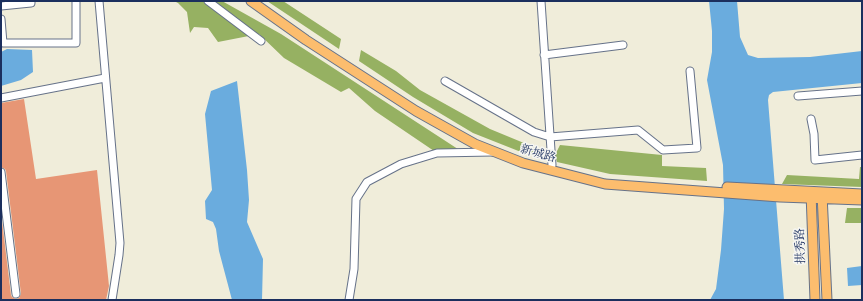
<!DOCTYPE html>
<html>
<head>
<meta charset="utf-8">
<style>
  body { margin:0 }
  #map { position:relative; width:863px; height:301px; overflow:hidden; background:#f0edda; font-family:"IM FELL Great Primer",serif }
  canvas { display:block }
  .frame { position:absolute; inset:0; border:2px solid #1b2f5e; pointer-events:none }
</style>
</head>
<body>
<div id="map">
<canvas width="863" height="301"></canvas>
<div class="frame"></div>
</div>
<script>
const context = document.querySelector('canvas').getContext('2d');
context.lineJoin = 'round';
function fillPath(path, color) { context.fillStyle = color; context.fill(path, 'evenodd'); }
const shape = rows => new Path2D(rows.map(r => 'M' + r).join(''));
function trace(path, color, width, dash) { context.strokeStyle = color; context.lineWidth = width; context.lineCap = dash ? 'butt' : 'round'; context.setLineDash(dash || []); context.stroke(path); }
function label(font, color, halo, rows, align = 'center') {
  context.font = font + ' "IM FELL Great Primer","Noto Serif SC",serif'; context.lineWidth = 3; context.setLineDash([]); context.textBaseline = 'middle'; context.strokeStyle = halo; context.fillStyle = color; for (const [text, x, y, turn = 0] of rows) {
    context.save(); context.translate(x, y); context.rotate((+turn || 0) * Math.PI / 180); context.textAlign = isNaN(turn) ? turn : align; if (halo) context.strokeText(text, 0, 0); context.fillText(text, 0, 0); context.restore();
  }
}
const forest = shape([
  [174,1,222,1,281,34,464,153,437,153,375,111,349,88,341,92,284,58,259,34,218,42,208,28,194,27,190,33,187,12,178,3],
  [267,1,283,1,341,39,339,49],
  [361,50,396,71,420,90,490,129,536,148,536,156,521,152,473,133,413,97,359,61],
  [560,145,662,155,662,166,706,168,707,181,610,174,557,162,555,155],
  [860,167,862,167,862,187,782,184,787,175,859,179],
  [847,208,862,208,862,223,845,223]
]);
const water = shape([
  [709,1,737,1,740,37,748,55,758,58,810,57,862,51,862,83,773,92,769,95,768,100,784,300,710,300,716,289,721,250,724,209,723,165,707,80,712,52,712,31],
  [7,49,32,50,33,72,21,80,1,86,1,52],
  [237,81,247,170,249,200,247,222,263,259,262,300,232,300,219,251,216,229,213,222,206,219,205,201,212,190,205,114,211,91],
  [862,266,862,285,848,286,847,268]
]);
const building = shape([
  [24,99,36,179,97,170,109,286,106,300,1,300,1,213,11,295,12,297,16,299,19,298,21,294,6,171,5,169,1,167,1,103]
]);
const minor = shape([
  [99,1,120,243,119,255,112,300],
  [208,1,261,41],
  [541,1,552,165],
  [1,6,31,3,31,1],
  [1,19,3,43,76,43,76,1],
  [544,55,623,45],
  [445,81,534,132,550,137,638,130,663,150,697,148,690,71],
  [798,96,862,91],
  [1,98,105,78],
  [811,119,814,134,815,160,862,155],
  [1,172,16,294],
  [349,300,354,269,356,199,367,182,401,164,437,153,493,152]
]);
const major = shape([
  [251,1,306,40,416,111,475,144,523,163,605,184,780,197,862,200],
  [727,187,862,194],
  [811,193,815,300],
  [822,194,827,300]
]);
const streetNames = [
  ["新城路",538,154,16],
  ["拱秀路",801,246,-92]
];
fillPath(forest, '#96b162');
fillPath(water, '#6aacde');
fillPath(building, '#e79675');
trace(minor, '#667289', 9);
trace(major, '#667289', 11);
trace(minor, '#fff', 7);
trace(major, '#fcbd6e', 9);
label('12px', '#1b2f5e', '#f6f6f2', streetNames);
</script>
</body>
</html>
